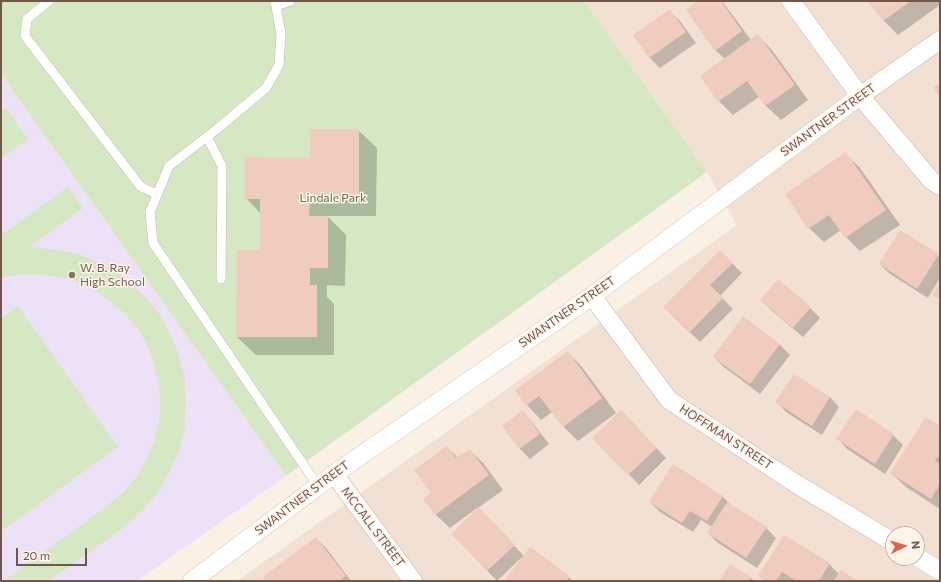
<!DOCTYPE html>
<html>
<head>
<meta charset="utf-8">
<style>
  body { margin:0 }
  #map { position:relative; width:941px; height:582px; overflow:hidden; background:#fbf0e4; font-family:Commissioner,sans-serif }
  canvas { display:block }
  .frame { position:absolute; inset:0; border:2px solid #72554b; pointer-events:none }
  .north { position:absolute; left:885px; top:526px; width:40px; height:40px; box-sizing:border-box; background:#fef4ea; border:1px solid #c6b4aa; border-radius:50%; rotate:85deg; font-size:11px; font-weight:700; line-height:16px; text-align:center; color:#72554b }
  .north::after { content:''; display:block; margin:auto; width:14px; height:18px; background:#df604e; clip-path:polygon(50% 0,100% 100%,50% 72%,0 100%) }
  .scale { position:absolute; left:16px; top:548px; width:71px; height:18px; box-sizing:border-box; border:2px solid #72554b; border-top:0; padding-left:5px; font-size:12px; line-height:14px; white-space:nowrap; color:#72554b; -webkit-text-stroke:3px #fef4ea; paint-order:stroke }
</style>
</head>
<body>
<div id="map">
<canvas width="941" height="582"></canvas>
<div class="frame"></div>
<div class="north">N</div>
<div class="scale">20 m</div>
</div>
<script>
const context = document.querySelector('canvas').getContext('2d');
context.lineJoin = 'round';
function fillPath(path, color) { context.fillStyle = color; context.fill(path, 'evenodd'); }
const shape = rows => new Path2D(rows.map(r => 'M' + r).join(''));
function trace(path, color, width, dash) { context.strokeStyle = color; context.lineWidth = width; context.lineCap = dash ? 'butt' : 'round'; context.setLineDash(dash || []); context.stroke(path); }
function label(font, color, halo, rows, align = 'center') {
  context.font = font + ' Commissioner,sans-serif'; context.lineWidth = 3; context.setLineDash([]); context.textBaseline = 'middle'; context.strokeStyle = halo; context.fillStyle = color; for (const [text, x, y, turn = 0] of rows) {
    context.save(); context.translate(x, y); context.rotate((+turn || 0) * Math.PI / 180); context.textAlign = isNaN(turn) ? turn : align; if (halo) context.strokeText(text, 0, 0); context.fillText(text, 0, 0); context.restore();
  }
}
const residential = shape([
  [584,1,940,1,940,581,237,581,737,225,707,172],
  [893,534,917,534,917,558,893,558]
]);
const education = shape([
  [1,74,286,476,137,581,1,581]
]);
const green = shape([
  [1,1,584,1,707,172,286,476,1,74],
  [6,108,28,139,1,159,1,111],
  [68,187,83,208,29,247,58,250,81,255,104,265,124,277,142,294,158,312,170,333,179,355,185,379,186,403,185,427,179,450,169,473,157,494,141,512,123,528,49,581,4,581,107,506,122,493,136,478,146,461,154,442,159,423,160,403,159,383,154,363,147,345,137,327,123,312,108,299,92,288,73,280,53,276,33,274,14,275,1,278,1,235],
  [18,306,118,447,1,531,1,318]
]);
const shadow = shape([
  [700,1,722,1,751,40,758,36,772,50,808,100,781,120,766,106,760,96,733,115,719,101,725,59,715,50],
  [870,1,940,1,940,5,898,35,884,21],
  [670,11,680,21,696,43,660,68,650,58,634,36],
  [358,130,377,148,376,216,327,216,346,235,345,286,327,285,327,297,334,304,334,355,256,355,237,337,261,251,261,214,246,198],
  [846,154,860,168,900,225,860,251,846,237,841,230,824,242,809,228],
  [901,231,940,257,940,278,928,298,890,274,880,264],
  [720,251,742,273,720,296,733,309,700,342,664,307],
  [761,300,810,308,820,318,803,337,771,310],
  [743,318,780,345,790,355,760,394,724,367,714,357],
  [568,352,582,367,616,413,578,441,563,426,552,412,541,420,527,405,516,391],
  [830,397,839,407,822,435,786,412,777,402],
  [856,411,893,435,903,445,885,474,847,449,838,439],
  [522,412,532,422,549,444,530,459,520,449,503,426],
  [631,421,666,458,639,485,594,438],
  [940,427,940,509,906,487,891,473],
  [447,447,458,458,470,450,484,464,503,490,478,508,524,556,569,577,573,581,505,581,522,559,521,558,497,581,452,534,478,509,477,508,450,528,435,514,433,494],
  [673,465,723,497,733,507,766,528,776,538,757,568,718,543,708,533,712,527,701,520,693,532,660,512,650,502],
  [316,538,326,548,351,581,267,581],
  [829,564,839,574,856,581,765,581,759,576],
  [750,577,754,581,720,581]
]);
const building = shape([
  [698,1,721,1,742,31,715,51,686,10],
  [868,1,911,1,883,21],
  [670,9,686,32,649,58,633,35],
  [758,34,795,85,765,106,747,81,718,102,700,76],
  [940,83,940,98,933,88],
  [310,129,359,129,359,198,310,199,309,216,328,216,328,268,310,268,310,285,317,285,317,337,236,337,237,250,260,250,260,199,245,199,245,157,310,158],
  [846,152,886,210,845,238,829,215,808,229,785,194],
  [900,230,939,254,917,289,879,264],
  [720,250,733,263,710,285,723,298,689,333,663,307],
  [778,279,811,307,793,328,760,300],
  [940,283,940,300,932,295],
  [743,316,780,344,750,384,713,357],
  [568,351,602,398,563,427,539,396,526,406,515,390],
  [794,374,830,397,812,426,775,402],
  [856,409,894,434,875,464,836,439],
  [523,410,540,434,519,449,502,426],
  [621,410,657,448,628,475,592,438],
  [926,417,940,426,940,454,935,461,940,464,940,484,931,499,890,473],
  [447,446,456,458,470,449,489,475,435,515,423,499,431,493,414,470],
  [673,464,723,496,707,521,690,511,682,523,649,502],
  [727,502,767,527,746,558,707,533],
  [479,507,515,545,487,571,451,534],
  [784,535,830,563,819,581,797,581,782,572,776,581,766,581,758,576],
  [316,537,346,576,339,581,287,581,286,580,285,581,265,581,263,577],
  [530,547,570,576,566,581,504,581],
  [730,564,751,577,748,581,719,581],
  [841,570,858,581,833,581]
]);
const service = shape([
  [49,1,27,19,25,36,141,187,157,194],
  [275,1,281,34,279,65,266,88,217,129,169,166,150,212,153,243,318,486],
  [276,6,290,1],
  [207,137,222,166,221,279]
]);
const minor = shape([
  [791,1,860,96,931,180,940,186],
  [592,296,669,400,795,483,893,542],
  [334,474,413,581],
  [917,557,940,571],
  [192,581,334,474,592,296,860,96,940,40]
]);
const markers = [
  [72,275,4,"#8d6e63"]
];
const streetNames = [
  ["SWANTNER STREET",828,120,-36],
  ["SWANTNER STREET",567,312,-35],
  ["HOFFMAN STREET",726,437,33],
  ["SWANTNER STREET",302,498,-37],
  ["MCCALL STREET",373,527,53]
];
const parkNames = [
  ["Lindale Park",333,198]
];
const educationNames = [
  ["W. B. Ray",80,268],
  ["High School",80,282]
];
fillPath(residential, '#f2e1d3');
fillPath(education, '#ede1f7');
fillPath(green, '#d6e8c3');
fillPath(shadow, '#0003');
fillPath(building, '#efccbd');
trace(service, '#ceb9ae', 10);
trace(minor, '#ceb9ae', 19);
trace(service, '#fff', 9);
trace(minor, '#fff', 18);
for (const [x, y, r, color] of markers) { const dot = new Path2D(); dot.arc(x, y, r, 0, 2 * Math.PI); context.fillStyle = color; context.fill(dot); trace(dot, '#fef4ea', 1.5); }
label('12px', '#72554b', '#fef4ea', streetNames);
label('12px', '#587843', '#fef4ea', parkNames);
label('12px', '#785e54', '#fef4ea', educationNames, 'left');
</script>
</body>
</html>
